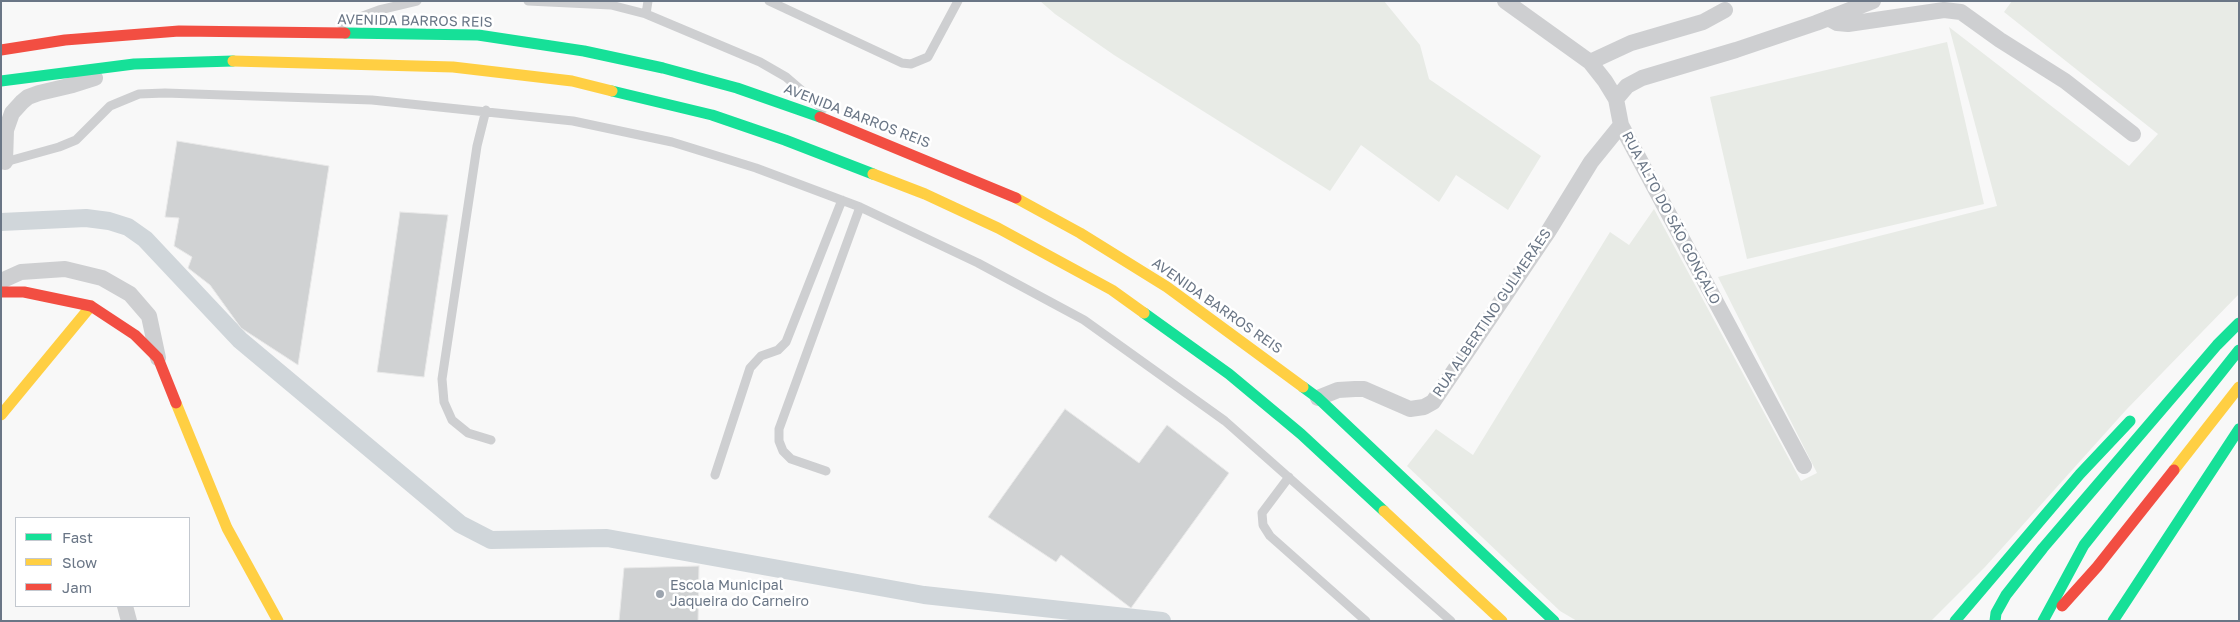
<!DOCTYPE html>
<html>
<head>
<meta charset="utf-8">
<style>
  body { margin:0 }
  #map { position:relative; width:2240px; height:622px; overflow:hidden; background:#f8f8f8; font-family:"Golos Text",sans-serif }
  canvas { display:block }
  .frame { position:absolute; inset:0; border:2px solid #6a7686; pointer-events:none }
  .legend { position:absolute; left:15px; top:517px; width:175px; height:90px; box-sizing:border-box; background:#fff; border:1px solid #c3c8cf; margin:0; padding:6px 9px; list-style:none; font-size:15px; color:#6a7686 }
  .legend li { display:flex; align-items:center; gap:10px; height:25px }
  .legend b { width:25px; border:1px solid #c3c8cf }
</style>
</head>
<body>
<div id="map">
<canvas width="2240" height="622"></canvas>
<div class="frame"></div>
<ul class="legend">
<li><b style="height:6px;background:#16e098"></b>Fast</li>
<li><b style="height:6px;background:#ffcf43"></b>Slow</li>
<li><b style="height:6px;background:#f24e42"></b>Jam</li>
</ul>
</div>
<script>
const context = document.querySelector('canvas').getContext('2d');
context.lineJoin = 'round';
function fillPath(path, color) { context.fillStyle = color; context.fill(path, 'evenodd'); }
const shape = rows => new Path2D(rows.map(r => 'M' + r).join(''));
function trace(path, color, width, dash) { context.strokeStyle = color; context.lineWidth = width; context.lineCap = dash ? 'butt' : 'round'; context.setLineDash(dash || []); context.stroke(path); }
function label(font, color, halo, rows, align = 'center') {
  context.font = font + ' "Golos Text",sans-serif'; context.lineWidth = 5; context.setLineDash([]); context.textBaseline = 'middle'; context.strokeStyle = halo; context.fillStyle = color; for (const [text, x, y, turn = 0] of rows) {
    context.save(); context.translate(x, y); context.rotate((+turn || 0) * Math.PI / 180); context.textAlign = isNaN(turn) ? turn : align; if (halo) context.strokeText(text, 0, 0); context.fillText(text, 0, 0); context.restore();
  }
}
const green = shape([
  [1040,1,1384,1,1420,45,1429,79,1541,156,1508,210,1456,175,1439,202,1361,145,1330,191,1114,55,1055,14],
  [2012,1,2239,1,2239,294,2126,410,1985,567,1931,621,1577,621,1560,611,1407,466,1436,429,1473,455,1610,232,1629,245,1654,209,1801,481,1817,473,1718,277,1997,206,1949,27,2129,166,2158,134,2004,12],
  [1947,42,1984,204,1747,259,1710,97]
]);
const canal = shape([
  [1,222,86,218,109,221,128,227,145,239,240,340,460,524,491,540,607,538,924,595,1162,621]
]);
const building = shape([
  [177,141,329,166,298,365,241,328,210,285,188,268,192,257,174,246,179,218,165,217,177,141],
  [400,212,448,215,424,377,377,372,400,212],
  [1065,409,1139,463,1167,425,1229,473,1131,608,1061,555,1056,562,988,517,1065,409],
  [699,566,698,621,619,621,624,568,699,566]
]);
const lane = shape([
  [528,1,611,5,646,14,760,62,786,77,823,109],
  [769,1,902,63,911,64,928,57,958,1],
  [646,14,648,1],
  [341,24,379,10,417,1],
  [486,110,477,146,442,379,444,402,452,420,468,433,491,440],
  [5,162,59,147,76,140,110,106,122,101,139,94,165,93,372,100,573,121,672,142,756,168,860,207,978,263,1084,320,1225,421,1451,621],
  [826,471,791,459,783,451,779,441,779,429,860,207],
  [715,475,750,368,761,356,778,350,786,342,842,200],
  [1289,477,1262,513,1263,525,1270,536,1366,621]
]);
const street = shape([
  [1505,1,1590,62,1605,81,1616,99,1621,125,1804,466],
  [1828,18,1837,23,1848,24,1944,10,1961,12,2000,40,2065,81,2133,134],
  [1590,62,1631,43,1703,22,1725,10],
  [1616,99,1627,86,1642,78,1736,50,1816,23,1873,1],
  [5,162,6,130,12,113,22,102,28,97,39,93,73,85,95,78],
  [1,281,21,272,65,269,102,278,130,294,149,316,158,358],
  [1318,398,1338,390,1355,389,1364,389,1410,409,1424,407,1433,402,1548,232,1591,162,1621,125],
  [125,606,129,621]
]);
const fast = shape([
  [345,33,478,35,584,51,663,68,737,88,820,117],
  [1,81,134,64,233,61],
  [612,91,712,115,785,140,873,174],
  [1144,313,1229,374,1301,434,1384,511],
  [1303,387,1318,398,1554,621],
  [1955,621,2080,474,2130,421],
  [1995,621,1996,613,2006,595,2043,548,2217,345,2239,323],
  [2043,621,2084,545,2239,350],
  [2113,621,2239,429]
]);
const slow = shape([
  [233,61,453,67,572,81,612,91],
  [873,174,925,194,998,228,1112,290,1144,313],
  [1016,198,1080,233,1167,287,1303,387],
  [176,403,227,528,278,621],
  [1,415,91,306],
  [2174,470,2239,387],
  [1384,511,1502,621]
]);
const jam = shape([
  [1,50,65,40,179,31,345,33],
  [820,117,1016,198],
  [1,292,24,292,91,306,135,335,158,358,176,403],
  [2062,606,2097,567,2174,470]
]);
const markers = [
  [660,594,5,"#9ca4ae"]
];
const streetNames = [
  ["AVENIDA BARROS REIS",415,21,1],
  ["AVENIDA BARROS REIS",857,116,21],
  ["RUA ALTO DO SÃO GONÇALO",1671,218,62],
  ["AVENIDA BARROS REIS",1217,306,35],
  ["RUA ALBERTINO GULMERÃES",1492,313,-56]
];
const poiNames = [
  ["Escola Municipal",670,586],
  ["Jaqueira do Carneiro",670,602]
];
fillPath(green, '#e8ebe6');
trace(canal, '#d0d6da', 18);
fillPath(building, '#d0d2d3');
trace(building, '#e8e8e8', 1);
trace(lane, '#cecfd1', 9);
trace(street, '#cecfd1', 16);
trace(fast, '#16e098', 11);
trace(slow, '#ffcf43', 11);
trace(jam, '#f24e42', 11);
for (const [x, y, r, color] of markers) { const dot = new Path2D(); dot.arc(x, y, r, 0, 2 * Math.PI); context.fillStyle = color; context.fill(dot); trace(dot, '#fff', 2); }
label('14px', '#6a7686', '#fff', streetNames);
label('14px', '#6a7686', '#fff', poiNames, 'left');
</script>
</body>
</html>
